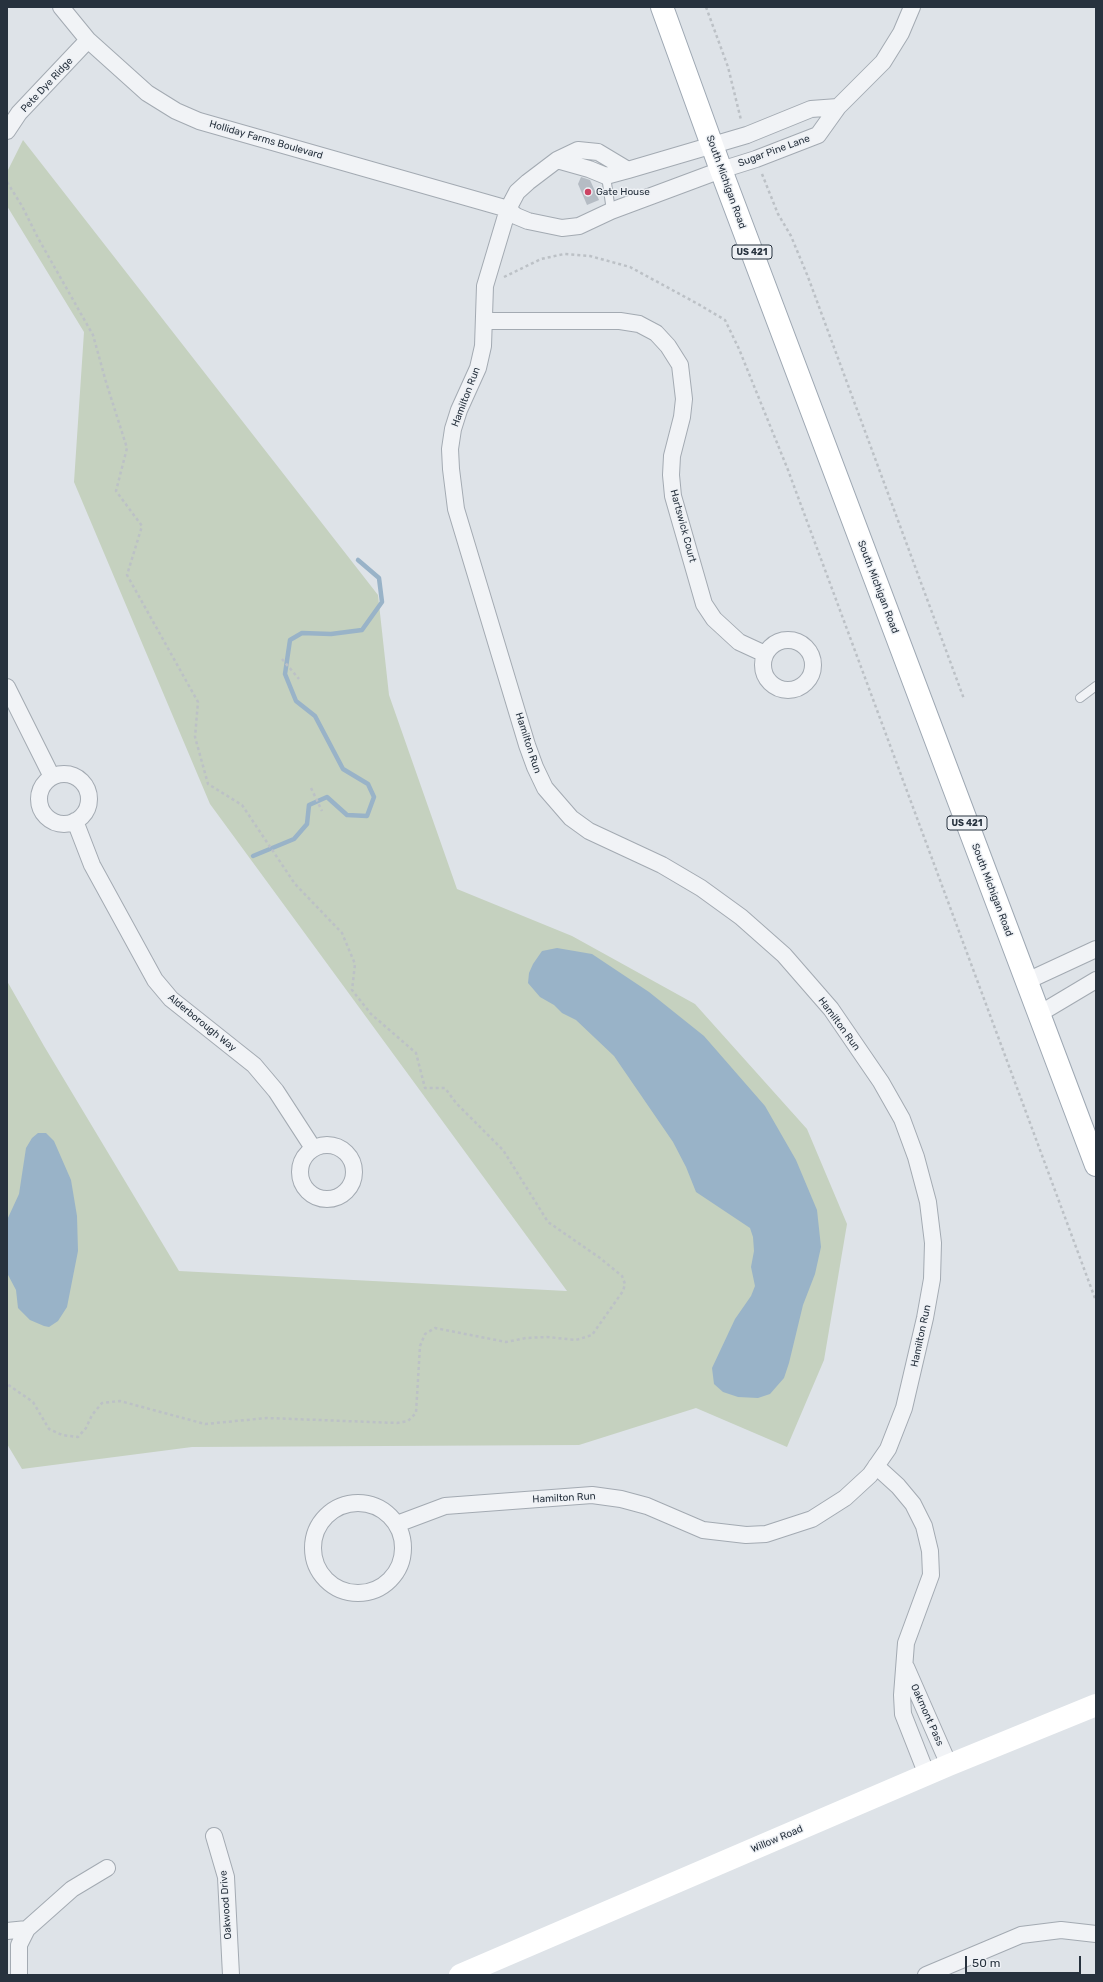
<!DOCTYPE html>
<html>
<head>
<meta charset="utf-8">
<style>
  body { margin:0 }
  #map { position:relative; width:1103px; height:1982px; overflow:hidden; background:#dee3e8; font-family:Rubik,sans-serif }
  canvas { display:block }
  .frame { position:absolute; inset:0; border:8px solid #27323e; pointer-events:none }
  .scale { position:absolute; left:965px; top:1956px; width:116px; height:18px; box-sizing:border-box; border:2px solid #27323e; border-top:0; padding-left:5px; font-size:12px; line-height:14px; white-space:nowrap; color:#27323e; -webkit-text-stroke:3px #eef1f5; paint-order:stroke }
</style>
</head>
<body>
<div id="map">
<canvas width="1103" height="1982"></canvas>
<div class="frame"></div>
<div class="scale">50 m</div>
</div>
<script>
const context = document.querySelector('canvas').getContext('2d');
context.lineJoin = 'round';
function fillPath(path, color) { context.fillStyle = color; context.fill(path, 'evenodd'); }
const shape = rows => new Path2D(rows.map(r => 'M' + r).join(''));
function trace(path, color, width, dash) { context.strokeStyle = color; context.lineWidth = width; context.lineCap = dash ? 'butt' : 'round'; context.setLineDash(dash || []); context.stroke(path); }
function label(font, color, halo, rows, align = 'center') {
  context.font = font + ' Rubik,sans-serif'; context.lineWidth = 3; context.setLineDash([]); context.textBaseline = 'middle'; context.strokeStyle = halo; context.fillStyle = color; for (const [text, x, y, turn = 0] of rows) {
    context.save(); context.translate(x, y); context.rotate((+turn || 0) * Math.PI / 180); context.textAlign = isNaN(turn) ? turn : align; if (halo) context.strokeText(text, 0, 0); context.fillText(text, 0, 0); context.restore();
  }
}
const green = shape([
  [23,140,378,595,389,695,457,889,572,936,695,1004,807,1129,847,1224,824,1360,787,1447,696,1408,579,1445,192,1447,22,1469,7,1444,7,981,44,1046,179,1271,567,1291,210,804,74,482,84,332,7,206,7,172]
]);
const water = shape([
  [557,948,592,954,649,992,704,1036,765,1106,796,1160,817,1210,821,1247,815,1274,803,1305,789,1363,784,1378,770,1394,758,1398,738,1397,723,1392,714,1384,712,1368,735,1319,751,1296,755,1286,751,1267,754,1251,753,1237,750,1228,696,1192,686,1167,673,1142,614,1056,576,1020,562,1013,554,1005,540,997,528,983,529,973,533,964,542,951],
  [38,1133,46,1133,54,1141,71,1180,77,1216,78,1251,67,1307,58,1321,49,1327,44,1326,30,1320,18,1308,16,1290,7,1273,7,1220,19,1194,26,1148,32,1138]
]);
const stream = shape([
  [253,856,294,839,307,824,309,805,327,797,347,815,367,816,374,797,368,784,343,769,315,716,296,701,285,674,290,640,302,633,331,634,362,630,382,602,379,578,358,560]
]);
const building = shape([
  [581,177,590,180,599,200,587,205,578,184]
]);
const path = shape([
  [706,7,728,67,741,120],
  [762,174,778,214,791,236,808,277,964,699],
  [7,182,22,206,38,238,93,335,106,382,127,448,116,491,142,526,127,575,198,702,195,737,208,784,242,805,295,884,342,933,355,964,352,990,371,1014,416,1053,425,1088,445,1088,456,1103,503,1150,548,1222,600,1258,622,1276,625,1284,623,1291,592,1335,576,1340,547,1337,526,1338,506,1342,435,1328,425,1334,420,1346,416,1413,408,1421,397,1423,267,1418,205,1424,120,1401,102,1403,92,1415,86,1428,78,1437,62,1435,49,1429,33,1402,7,1384],
  [504,277,541,259,564,254,590,256,630,267,698,304,725,320,739,349,788,470,1096,1301],
  [282,659,299,679],
  [311,788,322,811]
]);
const lane = shape([
  [607,173,606,176,611,211],
  [1080,698,1096,686]
]);
const street = shape([
  [61,7,88,40,147,93,176,111,199,121,508,209,516,216,528,221,562,228,579,226,611,211,721,170,756,159,818,135,838,107,883,62,901,33,912,7],
  [7,131,19,113,88,40],
  [557,160,589,169,606,176,628,170],
  [485,321,620,321,639,324,656,333,668,346,680,365,684,399,682,417,672,456,671,475,673,496,704,604,714,619,739,642,765,654],
  '763 665a25 25 0 1 1 50 0a25 25 0 1 1-50 0Z',
  [7,687,52,777],
  '39 799a25 25 0 1 1 50 0a25 25 0 1 1-50 0Z',
  [75,821,92,865,155,980,171,999,254,1065,276,1091,313,1148],
  [1027,981,1096,949],
  [1039,1014,1096,980],
  '300 1172a27 27 0 1 1 54 0a27 27 0 1 1-54 0Z',
  [876,1466,898,1486,913,1504,924,1526,930,1551,931,1575,906,1643,902,1695,903,1714,927,1775],
  '313 1548a45 45 0 1 1 90 0a45 45 0 1 1-90 0Z',
  [397,1524,445,1506,592,1495,621,1499,647,1506,703,1530,746,1535,766,1534,812,1519,845,1498,870,1475,888,1449,904,1408,925,1318,932,1279,933,1243,928,1202,916,1157,902,1119,881,1082,831,1009,784,955,741,917,701,888,662,865,589,831,571,818,545,788,535,767,527,745,456,509,451,469,450,449,453,429,459,410,478,368,483,346,485,286,508,209,517,192,528,182,557,160,578,150,598,152,628,170,747,135,811,109,838,107],
  [906,1667,949,1765],
  [214,1836,226,1877,231,1975],
  [7,1931,27,1929],
  [19,1975,19,1945,27,1929,72,1889,107,1868],
  [926,1975,1021,1935,1061,1930,1096,1934]
]);
const secondary = shape([
  [460,1975,949,1765,1096,1705]
]);
const primary = shape([
  [662,7,721,170,1096,1165]
]);
const markers = [
  [588,192,4,"#cc4363"]
];
const shields = [
  [752,252,40],
  [967,823,40]
];
const shieldNames = [
  ["US 421",752,252],
  ["US 421",967,823]
];
const streetNames = [
  ["Pete Dye Ridge",47,85,-47],
  ["Holliday Farms Boulevard",266,140,16],
  ["Sugar Pine Lane",774,151,-20],
  ["South Michigan Road",726,182,70],
  ["Hamilton Run",466,397,-69],
  ["Hartswick Court",683,526,75],
  ["South Michigan Road",878,587,69],
  ["Hamilton Run",528,743,72],
  ["South Michigan Road",992,890,69],
  ["Alderborough Way",202,1023,39],
  ["Hamilton Run",839,1024,54],
  ["Hamilton Run",921,1336,-78],
  ["Hamilton Run",564,1498,-3],
  ["Oakmont Pass",927,1715,66],
  ["Willow Road",777,1839,-23],
  ["Oakwood Drive",226,1905,-94]
];
const poiNames = [
  ["Gate House",596,192]
];
fillPath(green, '#c5d1bf');
fillPath(water, '#99b3c8');
trace(stream, '#99b3c8', 4.5);
fillPath(building, '#b5bcc4');
trace(lane, '#a3aab2', 10);
trace(street, '#a3aab2', 18);
trace(primary, '#9ea8b3', 24);
trace(path, '#bcc1c6', 2.5, [3, 3]);
trace(lane, '#f1f3f6', 8);
trace(street, '#f1f3f6', 16);
trace(secondary, '#fff', 22);
trace(primary, '#fff', 22);
for (const [x, y, r, color] of markers) { const dot = new Path2D(); dot.arc(x, y, r, 0, 2 * Math.PI); context.fillStyle = color; context.fill(dot); trace(dot, '#eef1f5', 1.5); }
for (const [x, y, w] of shields) { const box = new Path2D(); box.roundRect(x - w / 2, y - 7, w, 14, 3); context.fillStyle = '#eef1f5'; context.fill(box); trace(box, '#27323e', 1); }
label('bold 9px', '#27323e', null, shieldNames);
label('10px', '#27323e', '#eef1f5', streetNames);
label('10px', '#27323e', '#eef1f5', poiNames, 'left');
</script>
</body>
</html>
